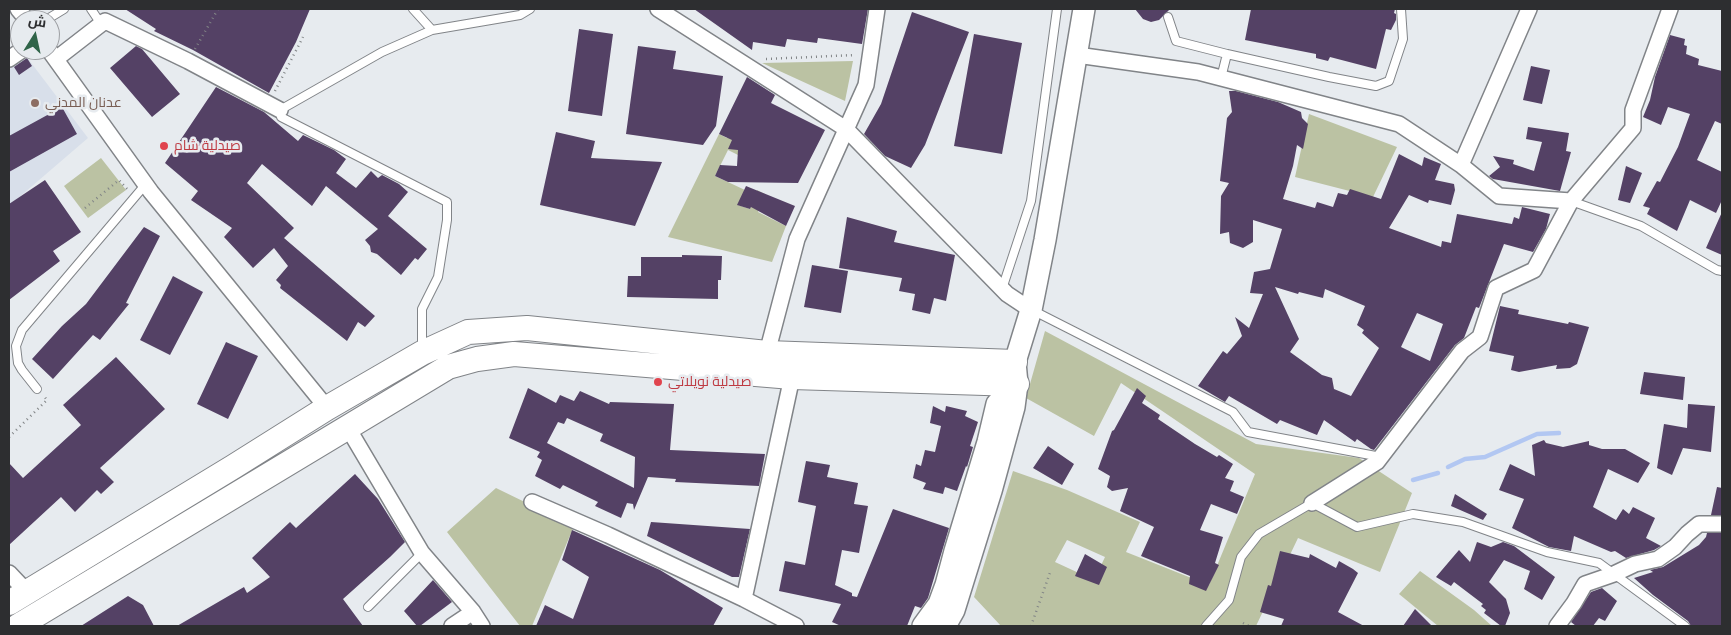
<!DOCTYPE html>
<html>
<head>
<meta charset="utf-8">
<style>
  body { margin:0 }
  #map { position:relative; width:1731px; height:635px; overflow:hidden; background:#e7ebef; font-family:"Roboto Condensed",Cairo,sans-serif }
  canvas { display:block }
  .frame { position:absolute; inset:0; border:10px solid #2d2e30; pointer-events:none }
  .north { position:absolute; left:10px; top:10px; width:50px; height:50px; box-sizing:border-box; background:#e7ebef; border:1px solid #9d9fa3; border-radius:50%; rotate:10deg; font-size:14px; font-weight:700; line-height:20px; text-align:center; color:#2d2e30 }
  .north::after { content:''; display:block; margin:auto; width:18px; height:22px; background:#306449; clip-path:polygon(50% 0,100% 100%,50% 72%,0 100%) }
</style>
</head>
<body>
<div id="map">
<canvas width="1731" height="635"></canvas>
<div class="frame"></div>
<div class="north">ش</div>
</div>
<script>
const context = document.querySelector('canvas').getContext('2d');
context.lineJoin = 'round';
function fillPath(path, color) { context.fillStyle = color; context.fill(path, 'evenodd'); }
const shape = rows => new Path2D(rows.map(r => 'M' + r).join(''));
function trace(path, color, width, dash) { context.strokeStyle = color; context.lineWidth = width; context.lineCap = dash ? 'butt' : 'round'; context.setLineDash(dash || []); context.stroke(path); }
function label(font, color, halo, rows, align = 'center') {
  context.font = font + ' "Roboto Condensed",Cairo,sans-serif'; context.lineWidth = 5; context.setLineDash([]); context.textBaseline = 'middle'; context.strokeStyle = halo; context.fillStyle = color; for (const [text, x, y, turn = 0] of rows) {
    context.save(); context.translate(x, y); context.rotate((+turn || 0) * Math.PI / 180); context.textAlign = isNaN(turn) ? turn : align; if (halo) context.strokeText(text, 0, 0); context.fillText(text, 0, 0); context.restore();
  }
}
const built = shape([
  [26,56,88,138,17,199,21,206,9,214,9,68]
]);
const green = shape([
  [853,61,845,101,762,63],
  [1309,114,1397,147,1373,197,1295,177],
  [732,127,744,158,728,150,715,176,745,190,738,205,750,209,757,190,765,194,758,212,786,226,772,262,668,237,719,134,727,138],
  [101,158,126,190,88,218,64,186],
  [1045,331,1256,444,1359,458,1412,493,1380,572,1298,538,1256,626,1001,626,974,597,1013,471,1067,490,1140,522,1126,552,1209,585,1255,474,1121,383,1094,436,1026,398],
  [1067,540,1105,557,1094,580,1055,562],
  [496,488,574,526,532,626,520,626,447,532],
  [1420,571,1474,610,1492,626,1438,626,1399,594]
]);
const stream = shape([
  [1448,467,1465,459,1485,457,1537,434,1559,433],
  [1413,480,1438,473]
]);
const building = shape([
  [125,9,310,9,296,42,269,93,193,50,154,31,156,29],
  [694,9,868,9,862,44,818,38,817,43,787,39,785,47,753,42,752,50],
  [1135,9,1170,9,1159,20,1151,22,1143,19],
  [1251,9,1395,9,1394,13,1396,14,1396,20,1391,30,1386,29,1376,69,1330,57,1328,61,1316,58,1316,54,1245,40],
  [912,12,969,32,925,145,911,168,885,156,864,134,881,104],
  [579,29,613,34,602,116,568,111],
  [974,34,1022,43,1002,154,954,146],
  [1670,35,1685,39,1684,45,1687,46,1686,54,1699,59,1698,65,1722,71,1722,124,1715,121,1697,160,1722,172,1722,200,1716,213,1690,200,1677,231,1647,214,1650,208,1643,206,1657,181,1660,182,1678,147,1690,114,1668,107,1661,125,1643,117,1650,100,1655,77],
  [136,46,142,49,180,94,152,117,110,68],
  [638,46,676,51,673,69,723,76,716,126,703,145,626,134],
  [27,58,32,66,19,75,14,67],
  [1531,66,1550,70,1542,104,1523,100],
  [747,77,775,95,771,103,825,130,798,183,728,182,715,176,720,165,737,166,738,150,728,149,732,140,719,134],
  [216,87,264,112,298,141,303,135,334,150,346,159,336,173,356,188,371,171,378,178,382,175,399,184,408,192,388,216,427,249,418,260,415,258,401,275,377,254,371,252,370,246,365,240,378,229,326,186,312,206,262,164,247,183,294,228,284,238,375,316,365,327,358,322,347,341,280,288,281,285,276,280,288,266,274,248,253,268,224,237,232,228,191,200,198,191,165,163],
  [1229,91,1236,91,1278,102,1301,112,1302,118,1308,124,1303,149,1297,145,1293,166,1283,199,1315,208,1317,202,1333,207,1338,193,1347,195,1350,189,1381,199,1399,154,1422,166,1424,157,1441,164,1435,180,1454,184,1455,190,1451,205,1429,200,1428,203,1409,195,1389,228,1441,247,1442,241,1451,243,1457,214,1512,224,1514,217,1519,219,1522,207,1550,214,1546,229,1533,252,1504,244,1479,308,1476,307,1464,338,1455,345,1374,450,1371,449,1357,439,1355,442,1324,420,1317,435,1280,420,1277,424,1229,396,1225,402,1198,386,1223,351,1227,354,1242,336,1235,317,1249,328,1263,294,1250,293,1254,272,1270,269,1282,229,1253,220,1253,242,1243,248,1230,243,1229,232,1220,234,1221,196,1229,183,1220,181,1227,118,1232,112],
  [1275,287,1298,294,1299,292,1323,298,1325,289,1365,306,1357,325,1364,330,1362,333,1379,348,1351,396,1334,389,1332,378,1322,375,1290,352,1299,339],
  [1417,313,1443,324,1430,361,1401,347],
  [62,107,77,134,9,172,9,136],
  [1528,127,1569,133,1566,151,1571,152,1560,191,1493,179,1489,176,1500,167,1493,156,1514,160,1513,164,1534,171,1542,142,1526,139],
  [556,132,595,141,591,158,662,162,635,226,540,205],
  [1626,166,1642,173,1630,203,1618,200],
  [45,180,81,232,53,251,60,261,9,300,9,204],
  [746,186,795,206,786,226,751,207,750,209,737,205],
  [1722,212,1722,255,1706,248],
  [847,217,897,231,894,242,955,255,946,301,934,298,930,314,912,310,915,294,899,291,902,278,839,268],
  [144,227,160,236,126,303,129,304,100,340,93,335,53,379,32,359,62,326,86,304],
  [682,255,722,256,721,280,718,280,718,299,627,297,628,276,641,276,641,257,682,257],
  [812,265,848,271,841,313,804,307],
  [173,276,203,292,170,355,140,340],
  [1500,306,1519,310,1518,314,1568,324,1569,322,1589,327,1577,364,1570,368,1556,369,1557,365,1519,372,1511,370,1514,356,1489,351],
  [226,342,258,356,228,419,197,404],
  [116,357,165,409,100,468,114,482,101,494,97,490,75,512,61,497,9,545,9,463,23,478,81,425,63,405],
  [1644,372,1685,377,1683,400,1640,394],
  [528,388,556,403,560,395,574,401,580,391,609,404,610,402,674,404,670,450,765,454,759,486,675,482,676,479,648,477,634,510,633,504,627,503,621,518,595,506,598,502,563,485,560,489,535,476,542,460,537,457,540,452,509,438],
  [567,418,603,434,600,441,635,457,634,488,547,443,558,422,564,424],
  [1137,388,1146,396,1142,403,1160,415,1158,419,1195,444,1217,457,1219,455,1233,464,1225,478,1234,481,1230,491,1244,497,1237,514,1211,504,1200,530,1223,537,1215,563,1219,565,1206,591,1189,584,1190,576,1141,556,1154,527,1120,511,1128,488,1112,491,1107,487,1110,476,1098,469,1112,431,1114,430],
  [1688,404,1715,406,1711,452,1683,448,1672,475,1657,468,1664,424,1687,428],
  [933,406,945,412,946,406,967,411,965,416,978,422,970,446,973,447,967,467,966,466,957,491,945,487,943,494,923,489,926,483,913,478,916,464,921,466,925,450,935,452,941,426,930,423],
  [1544,440,1546,443,1563,447,1589,441,1589,445,1602,449,1625,449,1650,463,1638,483,1608,469,1593,507,1616,520,1623,509,1629,514,1633,507,1655,518,1646,538,1661,546,1654,550,1626,558,1615,551,1611,552,1574,536,1571,551,1549,547,1512,528,1524,499,1499,490,1510,464,1535,476,1532,445],
  [1048,446,1074,464,1062,485,1033,468],
  [806,461,830,465,827,477,858,483,854,504,868,506,859,553,842,550,835,585,852,593,852,596,857,597,893,509,949,528,928,598,921,608,915,606,907,626,841,626,832,622,841,604,779,591,785,561,805,565,816,506,798,502],
  [355,474,378,499,405,542,390,557,343,599,363,626,177,626,244,587,247,593,270,577,252,558,290,522,296,528],
  [1717,487,1722,488,1722,515,1711,515],
  [1455,494,1487,514,1483,520,1451,506],
  [651,522,750,529,739,577,732,577,647,536],
  [572,530,660,570,723,608,713,626,536,626,545,605,573,619,589,577,562,560],
  [1707,533,1722,533,1722,626,1691,626,1688,621,1653,595,1634,578,1653,572,1650,570,1663,567,1699,545,1706,537],
  [1477,542,1491,547,1503,542,1514,546,1555,577,1542,600,1524,589,1530,571,1504,560,1489,582,1506,599,1510,613,1505,626,1501,626,1484,613,1486,610,1481,606,1483,604,1454,582,1451,586,1436,577,1459,550,1470,562],
  [1280,551,1309,558,1310,554,1336,568,1339,561,1353,569,1358,573,1338,612,1364,626,1281,626,1284,619,1260,612,1268,585,1271,586],
  [1085,554,1107,567,1099,585,1075,576],
  [433,580,452,602,420,626,417,626,404,611],
  [1602,588,1617,601,1605,621,1599,618,1593,626,1576,626,1571,622,1591,592],
  [128,596,143,605,154,626,81,626],
  [1415,609,1432,626,1403,626]
]);
const path = shape([
  [195,49,218,9],
  [766,59,855,55],
  [275,91,303,37],
  [85,208,119,180,127,189],
  [9,437,47,400,44,396],
  [1243,623,1249,626],
  [1031,626,1051,570]
]);
const lane = shape([
  [91,9,101,24],
  [413,9,432,30],
  [1168,17,1176,41,1227,54,1221,78],
  [46,20,64,9],
  [1227,54,1329,77,1376,86,1389,81,1403,39,1401,9],
  [1571,201,1641,226,1717,270,1722,271],
  [1002,289,1031,201,1057,9],
  [1032,310,1233,412,1248,432,1381,457],
  [422,349,422,309,438,277,447,220,447,202,281,117,280,110,382,52,432,30,520,15,530,9],
  [37,389,22,370,18,363,16,346,22,330,145,185],
  [368,607,422,553],
  [1206,626,1229,600,1241,557,1259,534,1312,503,1357,527,1413,514,1463,522,1547,552,1599,563,1685,626]
]);
const street = shape([
  [18,9,27,20],
  [658,9,846,129,1007,294,1031,310],
  [49,50,151,192,327,408],
  [1077,55,1198,72,1399,124,1461,165,1529,9],
  [9,59,22,50],
  [56,59,105,21,188,61,280,110],
  [1461,165,1499,196,1571,201],
  [767,353,797,239,866,85,877,9],
  [348,428,422,553,473,612,482,626],
  [532,502,608,535,744,599,796,626],
  [1312,503,1377,462,1462,351,1480,337,1496,288,1534,270,1571,201,1633,128,1633,110,1670,9],
  [9,573,27,592],
  [744,599,792,377],
  [452,626,473,612],
  [1557,626,1574,603,1585,584,1614,574,1635,564,1658,559,1675,547,1687,534,1699,524,1722,524]
]);
const secondary = shape([
  [923,626,939,604,946,585,955,551,988,442,997,404,1017,384],
  [945,626,954,610,991,491,1014,407,1017,384,1015,362,1031,310,1045,240,1084,9]
]);
const primary = shape([
  [9,603,233,467,327,408,422,353,468,332,527,328,767,353,1015,362],
  [18,626,448,367,477,359,514,354,792,377,1017,384]
]);
const markers = [
  [35,103,5,"#8d6e63"],
  [164,146,5,"#e0444e"],
  [658,382,5,"#e0444e"]
];
const educationNames = [
  ["عدنان المدني",45,103]
];
const healthNames = [
  ["صيدلية شام",174,146],
  ["صيدلية نويلاتي",668,382]
];
fillPath(built, '#d8dfea');
fillPath(green, '#bbc2a3');
trace(stream, '#b2c7f2', 4.5);
fillPath(building, '#544165');
trace(lane, '#818488', 10);
trace(street, '#818488', 18);
trace(secondary, '#818488', 24);
trace(primary, '#818488', 26);
trace(path, '#818486', 2.5, [1, 4]);
trace(lane, '#fff', 8);
trace(street, '#fff', 15);
trace(secondary, '#fff', 21);
trace(primary, '#fff', 24);
for (const [x, y, r, color] of markers) { const dot = new Path2D(); dot.arc(x, y, r, 0, 2 * Math.PI); context.fillStyle = color; context.fill(dot); trace(dot, '#e7ebef', 2); }
label('14px', '#785e54', '#e7ebef', educationNames, 'left');
label('14px', '#be3a42', '#e7ebef', healthNames, 'left');
</script>
</body>
</html>
